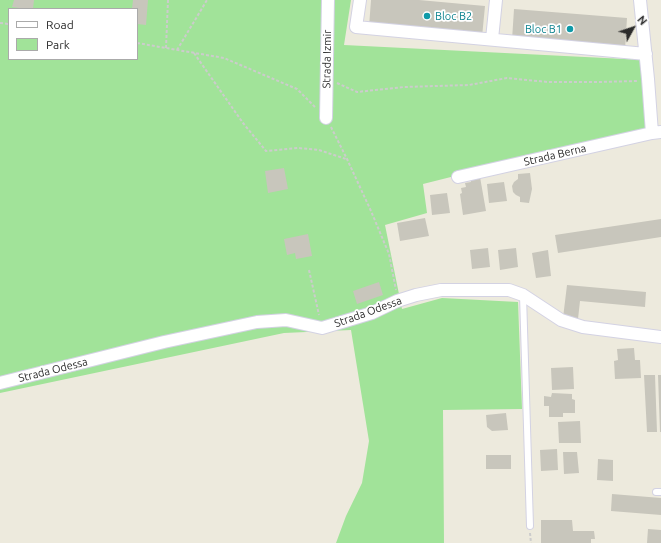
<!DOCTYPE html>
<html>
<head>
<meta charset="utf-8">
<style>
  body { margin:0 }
  #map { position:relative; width:661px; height:543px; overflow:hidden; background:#edeadd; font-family:Ubuntu,sans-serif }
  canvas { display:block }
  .legend { position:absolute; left:8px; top:8px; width:130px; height:52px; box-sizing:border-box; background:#fff; border:1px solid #aaa; margin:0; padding:5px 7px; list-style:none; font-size:12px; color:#2b2b2b }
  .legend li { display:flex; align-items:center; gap:8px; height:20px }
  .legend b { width:20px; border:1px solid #aaa }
  .north { position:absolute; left:613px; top:8px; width:40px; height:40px; -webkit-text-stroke:3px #fff; paint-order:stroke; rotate:50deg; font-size:11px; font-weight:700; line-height:16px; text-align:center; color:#2b2b2b }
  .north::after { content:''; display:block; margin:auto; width:14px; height:18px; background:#2b2b2b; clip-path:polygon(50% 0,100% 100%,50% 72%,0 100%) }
</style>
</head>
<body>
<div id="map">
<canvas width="661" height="543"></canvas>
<ul class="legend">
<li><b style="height:5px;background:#fff"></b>Road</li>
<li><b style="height:11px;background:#a1e399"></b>Park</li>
</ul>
<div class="north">N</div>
</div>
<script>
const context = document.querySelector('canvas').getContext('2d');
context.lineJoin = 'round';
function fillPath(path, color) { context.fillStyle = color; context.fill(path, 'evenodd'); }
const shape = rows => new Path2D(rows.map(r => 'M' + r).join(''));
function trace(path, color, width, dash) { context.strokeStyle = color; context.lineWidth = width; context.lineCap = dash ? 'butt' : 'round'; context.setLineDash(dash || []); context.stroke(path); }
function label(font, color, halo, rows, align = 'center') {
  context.font = font + ' Ubuntu,sans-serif'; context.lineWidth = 3.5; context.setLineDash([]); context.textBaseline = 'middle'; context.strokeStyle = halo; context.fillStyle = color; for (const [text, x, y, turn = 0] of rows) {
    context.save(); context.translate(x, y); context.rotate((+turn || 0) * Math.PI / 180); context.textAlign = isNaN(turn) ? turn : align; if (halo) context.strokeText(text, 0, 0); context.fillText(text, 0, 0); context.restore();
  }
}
const green = shape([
  [0,0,351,0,344,45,645,60,650,127,423,184,427,213,385,225,402,309,442,298,518,302,522,409,443,410,444,543,336,543,346,516,362,483,369,441,351,330,284,333,0,393],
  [9,9,137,9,137,59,9,59]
]);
const building = shape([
  [14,0,34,0,33,9,26,9,12,7],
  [133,0,148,0,146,25,137,24,137,9,132,9],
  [371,0,419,0,485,6,482,37,369,27],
  [514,9,627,18,625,50,512,40],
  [284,168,288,189,268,193,265,171],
  [530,173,532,189,529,203,520,202,520,197,516,195,513,192,512,186,514,182,518,179,518,174],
  [480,177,486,211,463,215,460,194,462,193,461,188,466,187,465,183,471,182,470,179],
  [504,182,507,201,489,203,487,184],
  [447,193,450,213,432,215,430,195],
  [425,218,429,236,400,241,397,223],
  [661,219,661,237,558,253,555,235],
  [308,234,312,256,296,259,295,253,287,255,284,239],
  [488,248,490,267,472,269,470,250],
  [516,248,518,267,500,270,498,250],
  [548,250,551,276,536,278,532,253],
  [379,282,383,295,357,304,353,291],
  [567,285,646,292,645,307,580,301,578,319,563,318],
  [634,348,635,360,640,360,641,378,615,379,614,361,618,360,617,349],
  [573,367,574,389,552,390,551,368],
  [644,375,655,375,657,432,647,432],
  [658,375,661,375,661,432,660,432],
  [552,393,572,394,572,399,575,400,575,413,563,413,563,417,549,417,549,406,544,406,544,396,551,397],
  [506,413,508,430,492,431,487,427,486,415],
  [580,421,581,443,559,443,558,422],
  [557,449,558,470,541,471,540,450],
  [563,452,577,452,579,473,564,474],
  [486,455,511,455,511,469,486,469],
  [598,459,613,460,613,481,597,480],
  [612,494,661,498,661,515,611,511],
  [541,520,572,520,573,531,594,531,595,539,591,539,591,543,541,543],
  [648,529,661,530,661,543,647,543]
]);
const path = shape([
  [0,23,9,24],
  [137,43,224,58,297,89,315,107],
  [166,48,168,0],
  [177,50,207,0],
  [194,53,243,123,266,151,298,148,319,150,346,159],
  [337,83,357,92,404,87,469,85,507,78,548,82,599,82,638,81],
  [331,127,347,159,371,211,389,254,396,290],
  [309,270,319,315],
  [530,533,531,543]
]);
const service = shape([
  [523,295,530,526],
  [656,492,661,492]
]);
const minor = shape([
  [360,0,356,27,646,54],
  [640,0,648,79,652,133],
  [492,39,496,0],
  [326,118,328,0],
  [458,177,652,133,661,132],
  [0,383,164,342,257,322,286,320,322,328,372,313,397,301,416,295,441,290,509,290,523,295,561,320,583,327,661,337]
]);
const markers = [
  [427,16,4,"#0f9aa8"],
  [570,29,4,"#0f9aa8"]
];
const cultureNames = [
  ["Bloc B2",435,16],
  ["Bloc B1",562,29,"right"]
];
const streetNames = [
  ["Strada Izmir",327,59,-89],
  ["Strada Berna",555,155,-13],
  ["Strada Odessa",368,312,-20],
  ["Strada Odessa",53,370,-14]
];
fillPath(green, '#a1e399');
fillPath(building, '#c8c6bc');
trace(service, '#d3d2e3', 8);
trace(minor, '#d3d2e3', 14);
trace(path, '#ccc', 2, [3, 2]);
trace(service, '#fff', 6);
trace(minor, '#fff', 12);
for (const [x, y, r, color] of markers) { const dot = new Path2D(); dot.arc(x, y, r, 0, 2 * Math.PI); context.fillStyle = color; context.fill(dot); trace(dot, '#fff', 1.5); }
label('11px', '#0d838f', '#fff', cultureNames, 'left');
label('11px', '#2b2b2b', '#fff', streetNames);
</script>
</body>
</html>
